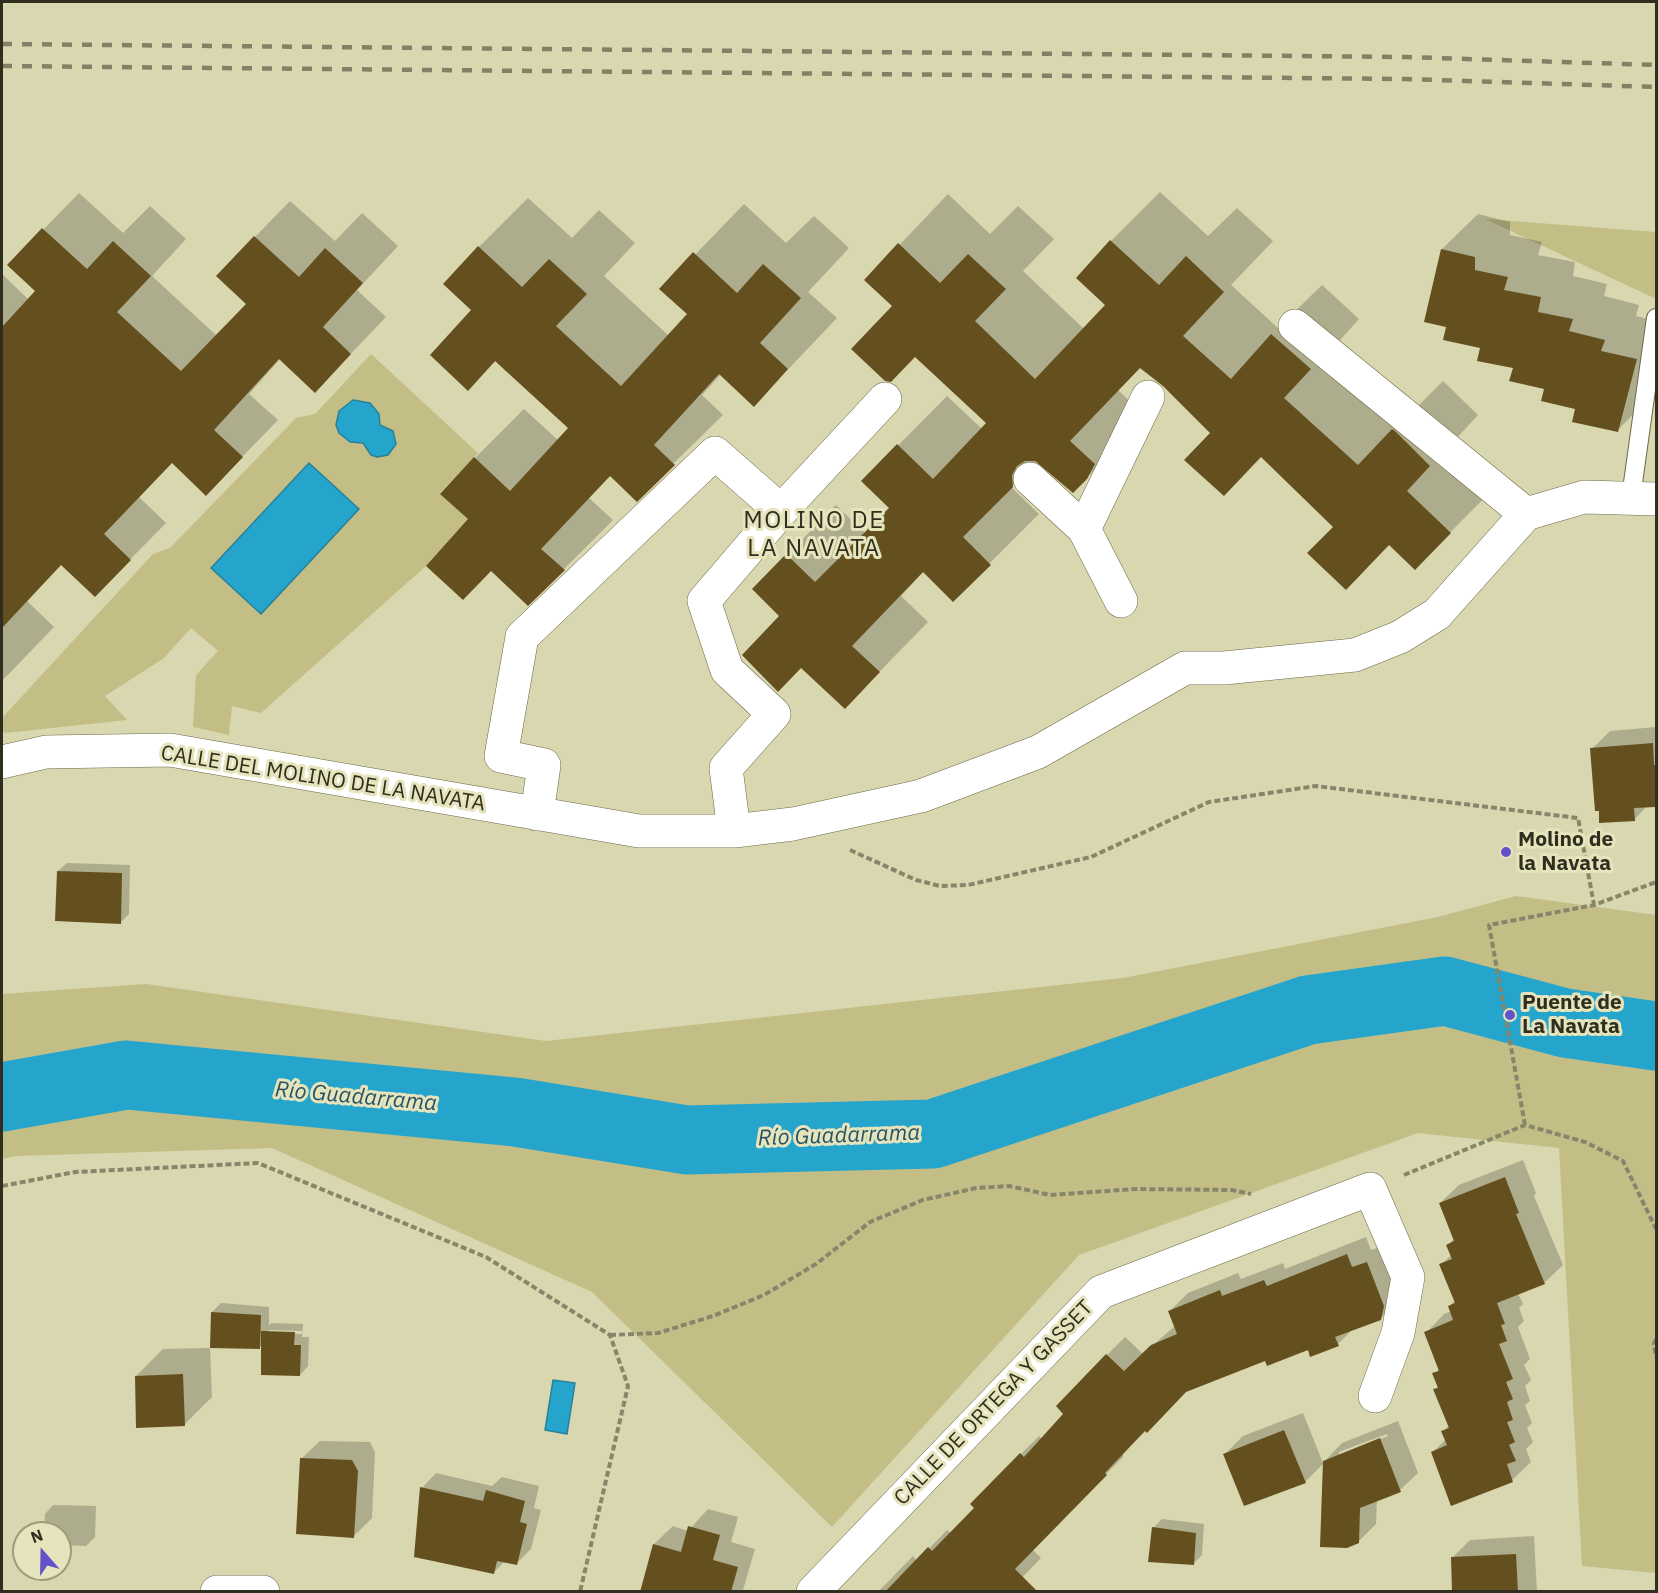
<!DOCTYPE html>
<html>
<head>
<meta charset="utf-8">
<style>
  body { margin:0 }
  #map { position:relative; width:1658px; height:1593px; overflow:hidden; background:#d9d7af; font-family:"IBM Plex Sans",sans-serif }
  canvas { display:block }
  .frame { position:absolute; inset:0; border:3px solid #302f1f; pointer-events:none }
  .north { position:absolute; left:12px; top:1521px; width:60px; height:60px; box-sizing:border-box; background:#e6e4bc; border:2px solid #9d9c7d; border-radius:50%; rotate:340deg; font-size:16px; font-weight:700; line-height:24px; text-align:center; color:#302f1f }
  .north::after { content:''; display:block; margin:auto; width:21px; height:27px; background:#6452cb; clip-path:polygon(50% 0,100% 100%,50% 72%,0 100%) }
</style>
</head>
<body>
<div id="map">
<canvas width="1658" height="1593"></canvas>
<div class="frame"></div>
<div class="north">N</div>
</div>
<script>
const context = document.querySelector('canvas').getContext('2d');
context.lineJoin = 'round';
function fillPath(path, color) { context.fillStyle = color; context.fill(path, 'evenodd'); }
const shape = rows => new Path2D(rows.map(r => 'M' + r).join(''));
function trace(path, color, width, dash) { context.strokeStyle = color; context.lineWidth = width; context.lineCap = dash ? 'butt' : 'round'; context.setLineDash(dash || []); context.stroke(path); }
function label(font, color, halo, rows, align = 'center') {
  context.font = font + ' "IBM Plex Sans",sans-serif'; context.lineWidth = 6; context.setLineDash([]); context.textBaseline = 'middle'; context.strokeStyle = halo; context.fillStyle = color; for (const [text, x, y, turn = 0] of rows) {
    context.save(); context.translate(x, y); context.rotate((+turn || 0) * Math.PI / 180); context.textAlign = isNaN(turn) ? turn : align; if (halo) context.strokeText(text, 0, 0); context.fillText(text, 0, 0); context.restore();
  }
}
const green = shape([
  [1485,219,1656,232,1656,299,1652,297],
  [371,354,478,453,440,493,469,520,426,566,261,713,232,706,229,735,193,727,196,675,218,651,191,628,164,658,105,696,127,720,5,733,2,730,2,718,153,554,170,548,296,418,315,414],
  [1516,896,1656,915,1656,1573,1582,1566,1559,1148,1418,1133,1079,1255,832,1527,592,1292,272,1148,16,1156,2,1159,2,994,146,984,546,1041,1123,978,1438,917]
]);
const water = shape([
  [353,400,370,403,379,414,380,425,393,431,396,444,388,455,377,457,371,455,363,443,350,442,339,433,336,425,339,411,353,400],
  [309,463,359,509,261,614,211,568,309,463],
  [553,1380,575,1383,567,1434,545,1430,553,1380]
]);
const shadow = shape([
  [1160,192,1208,236,1237,208,1273,241,1231,285,1278,328,1322,285,1359,319,1333,348,1408,416,1443,381,1478,415,1455,440,1499,483,1415,568,1390,544,1346,588,1335,527,1262,456,1212,433,1164,385,1141,366,1118,390,1143,414,1137,428,1073,491,1037,461,1011,487,1039,514,953,600,924,571,901,596,928,622,845,707,781,615,754,589,836,505,866,534,891,508,863,481,947,396,982,429,988,423,894,306,866,280,948,194,990,234,1018,206,1054,239,1023,271,1084,329,1107,305,1111,241],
  [79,193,123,233,150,206,186,239,152,276,217,336,248,304,255,237,290,201,335,241,362,213,398,246,357,290,386,317,315,391,280,359,249,394,278,420,206,494,172,462,139,497,166,523,95,595,62,564,27,601,54,627,2,681,2,274,29,300,37,291,9,265],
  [528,198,572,238,599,210,635,243,604,276,669,336,689,314,662,289,744,204,786,243,814,216,849,248,808,292,837,318,754,405,721,374,702,395,723,415,637,499,611,475,589,498,613,520,564,569,470,519,475,458,524,409,559,441,570,428,496,361,468,389,479,247],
  [1478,214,1510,222,1510,235,1542,242,1538,255,1575,262,1573,276,1607,284,1604,296,1639,305,1636,316,1656,321,1656,381,1653,394,1618,430,1577,408,1482,347,1442,249],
  [1656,727,1656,806,1647,806,1634,820,1592,749,1610,731],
  [67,863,130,865,129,914,120,923,58,871],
  [1523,1160,1536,1193,1534,1196,1563,1265,1544,1283,1518,1293,1523,1304,1519,1308,1524,1321,1518,1327,1530,1359,1524,1365,1531,1380,1525,1386,1530,1401,1525,1405,1532,1423,1527,1428,1533,1442,1526,1449,1531,1462,1512,1480,1433,1452,1446,1439,1443,1432,1449,1425,1435,1390,1439,1386,1434,1374,1440,1368,1426,1333,1444,1314,1452,1311,1450,1306,1455,1300,1441,1265,1452,1254,1448,1245,1455,1238,1440,1203,1459,1185],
  [1366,1237,1371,1250,1385,1245,1399,1300,1380,1319,1354,1328,1338,1344,1266,1359,1186,1390,1145,1429,1122,1454,1124,1456,1032,1549,1041,1558,1008,1592,878,1592,913,1556,917,1561,947,1530,951,1533,976,1508,1021,1454,1039,1436,1042,1439,1065,1414,1107,1355,1125,1337,1143,1354,1176,1325,1170,1311,1188,1293,1238,1273,1241,1279,1283,1263,1285,1269],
  [221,1303,269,1307,269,1326,271,1323,303,1324,302,1337,309,1337,308,1366,300,1375,262,1345,260,1347,212,1312],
  [269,1330,302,1331,302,1334,269,1333],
  [210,1348,212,1397,185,1424,136,1376,163,1349],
  [1303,1413,1323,1463,1342,1443,1398,1421,1418,1473,1400,1490,1377,1499,1376,1524,1359,1541,1324,1463,1305,1482,1225,1454,1243,1436],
  [1387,1434,1388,1436,1339,1456,1339,1452],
  [320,1441,370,1442,375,1452,372,1518,354,1536,301,1459],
  [436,1473,492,1486,502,1477,539,1486,534,1508,541,1510,531,1549,516,1564,505,1561,494,1572,422,1488],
  [53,1505,96,1506,95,1537,86,1546,60,1545,60,1533,44,1533,45,1514],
  [708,1509,738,1517,731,1542,755,1549,743,1590,662,1592,643,1586,654,1544,673,1526,688,1531],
  [1162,1519,1204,1524,1202,1555,1193,1564,1153,1528],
  [1534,1536,1537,1592,1454,1592,1452,1558,1470,1540]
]);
const river = shape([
  [2,1097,126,1075,515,1112,687,1140,933,1134,1308,1010,1445,991,1565,1023,1656,1036]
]);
const building = shape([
  [42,228,87,269,113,241,151,276,117,312,181,371,246,304,216,276,254,236,299,277,325,248,363,283,323,327,351,354,315,393,279,359,214,430,243,457,206,496,172,463,104,534,131,560,95,597,61,565,2,628,2,327,35,291,7,265],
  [1110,240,1159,285,1186,256,1224,292,1183,336,1231,379,1271,334,1311,369,1284,398,1358,465,1392,429,1395,431,1430,466,1407,491,1451,533,1415,570,1389,545,1346,590,1307,553,1333,527,1261,457,1224,496,1184,460,1210,433,1163,386,1140,368,1070,441,1095,464,1087,479,1073,493,1035,461,1025,461,1017,466,1012,475,1013,487,963,537,991,565,953,602,923,572,852,646,880,672,845,709,801,668,778,692,742,655,779,616,752,589,786,554,815,582,889,508,861,481,897,444,933,479,986,423,915,357,891,382,885,381,851,349,892,306,864,280,898,243,940,283,968,254,1006,289,975,321,1035,379,1105,305,1076,278],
  [478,246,522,287,549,259,587,294,556,326,621,386,687,314,659,289,693,252,737,293,763,264,801,298,760,343,788,369,754,407,719,374,654,445,675,465,637,502,610,476,541,549,565,570,528,606,491,571,463,600,426,566,468,519,440,494,474,457,510,491,568,428,495,361,468,391,430,355,471,310,443,284],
  [1441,249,1475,257,1475,270,1508,277,1504,290,1541,297,1538,312,1573,319,1569,331,1605,340,1601,351,1637,359,1618,432,1572,422,1575,409,1541,401,1544,389,1509,381,1513,368,1477,361,1480,348,1443,340,1446,327,1424,322],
  [1653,743,1654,765,1656,765,1656,807,1634,808,1635,821,1599,823,1599,811,1595,811,1590,748],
  [57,871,122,873,121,924,55,921],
  [1505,1177,1519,1213,1516,1214,1545,1284,1497,1303,1505,1324,1501,1325,1507,1341,1499,1344,1513,1379,1506,1382,1513,1399,1507,1402,1513,1420,1507,1422,1515,1442,1509,1445,1516,1461,1507,1464,1513,1482,1451,1506,1431,1452,1447,1445,1441,1431,1449,1428,1433,1389,1438,1388,1432,1373,1439,1371,1424,1332,1453,1320,1448,1306,1455,1303,1439,1264,1452,1259,1446,1245,1454,1241,1439,1203],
  [1347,1254,1352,1267,1367,1262,1384,1306,1381,1320,1335,1337,1339,1346,1310,1357,1308,1350,1267,1366,1265,1361,1186,1392,1147,1433,1145,1431,1105,1473,1107,1475,1015,1569,1038,1592,885,1592,928,1547,932,1551,974,1508,970,1504,1020,1453,1024,1457,1063,1414,1056,1406,1106,1354,1124,1371,1151,1345,1177,1334,1168,1311,1220,1290,1222,1296,1264,1280,1267,1286],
  [211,1312,261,1315,260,1349,210,1348],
  [261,1331,295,1332,294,1345,301,1345,300,1376,261,1375],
  [183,1374,185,1426,136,1428,135,1376],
  [1284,1430,1306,1483,1244,1506,1223,1454],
  [1380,1438,1401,1492,1360,1508,1359,1543,1347,1548,1320,1547,1323,1461],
  [300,1458,352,1460,358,1471,354,1538,296,1534],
  [420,1487,483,1501,486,1490,525,1501,520,1522,527,1524,517,1565,497,1561,494,1574,414,1557],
  [688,1526,720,1535,713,1560,738,1567,731,1592,640,1592,653,1544,681,1552],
  [1152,1527,1196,1533,1194,1565,1148,1562],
  [1516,1554,1518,1592,1452,1592,1451,1557]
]);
const path = shape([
  [850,850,916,880,940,886,968,885,1091,857,1209,802,1316,786,1578,818,1594,905],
  [1525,1125,1489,925,1594,905,1656,882],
  [1404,1175,1525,1125,1585,1142,1623,1161,1656,1229],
  [2,1186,75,1172,258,1163,486,1257,610,1335,628,1386,580,1592],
  [610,1335,658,1333,713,1316,764,1295,816,1264,870,1222,923,1200,976,1188,1009,1186,1050,1195,1135,1189,1232,1190,1251,1194],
  [1656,1339,1654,1344,1656,1357]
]);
const lane = shape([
  [1631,497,1656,318]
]);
const street = shape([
  [1295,326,1526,514],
  [1030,479,1084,529,1121,601],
  [1084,529,1148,397],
  [2,762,46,752,170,750,639,831,734,831,793,824,921,796,1038,752,1185,668,1224,668,1355,655,1400,637,1437,614,1526,514,1584,497,1656,499],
  [537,814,544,765,501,756,522,637,715,453,781,511],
  [734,831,726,768,774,714,727,670,704,601,781,511,885,399],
  [217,1592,263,1592],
  [813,1592,1101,1292,1370,1189,1408,1277,1398,1333,1375,1396]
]);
const rail = shape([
  [2,44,1405,57,1656,65],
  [2,66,1405,79,1656,87]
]);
const markers = [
  [1506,852,6,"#6452cb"],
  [1510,1015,6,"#6452cb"]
];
const streetNames = [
  ["CALLE DEL MOLINO DE LA NAVATA",323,779,9],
  ["CALLE DE ORTEGA Y GASSET",994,1403,-46]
];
const poiNames = [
  ["Molino de",1518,840],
  ["la Navata",1518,864],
  ["Puente de",1522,1003],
  ["La Navata",1522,1027]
];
const waterNames = [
  ["Río Guadarrama",356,1097,5],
  ["Río Guadarrama",839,1136,-2]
];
const quarterNames = [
  ["MOLINO DE",814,521],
  ["LA NAVATA",814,549]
];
fillPath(green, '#c2be86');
fillPath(water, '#25a4cc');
trace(water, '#288198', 1.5);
fillPath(shadow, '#0003');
trace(river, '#25a4cc', 69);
fillPath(building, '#644f1e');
trace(lane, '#6b6945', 20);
trace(street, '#6b6945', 34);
trace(path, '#87866a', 4, [6, 3]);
trace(lane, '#fff', 18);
trace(street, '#fff', 33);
trace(rail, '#828165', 4.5, [10, 10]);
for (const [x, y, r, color] of markers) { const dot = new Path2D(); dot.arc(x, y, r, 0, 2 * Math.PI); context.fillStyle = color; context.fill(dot); trace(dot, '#e6e4bc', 2); }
label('21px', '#302f1f', '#e6e4bc', streetNames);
label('bold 21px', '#302f1f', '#e6e4bc', poiNames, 'left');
label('italic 22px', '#245466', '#e6e4bc', waterNames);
context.letterSpacing = '1.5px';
label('24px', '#302f1f', '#e6e4bc', quarterNames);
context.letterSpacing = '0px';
</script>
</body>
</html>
